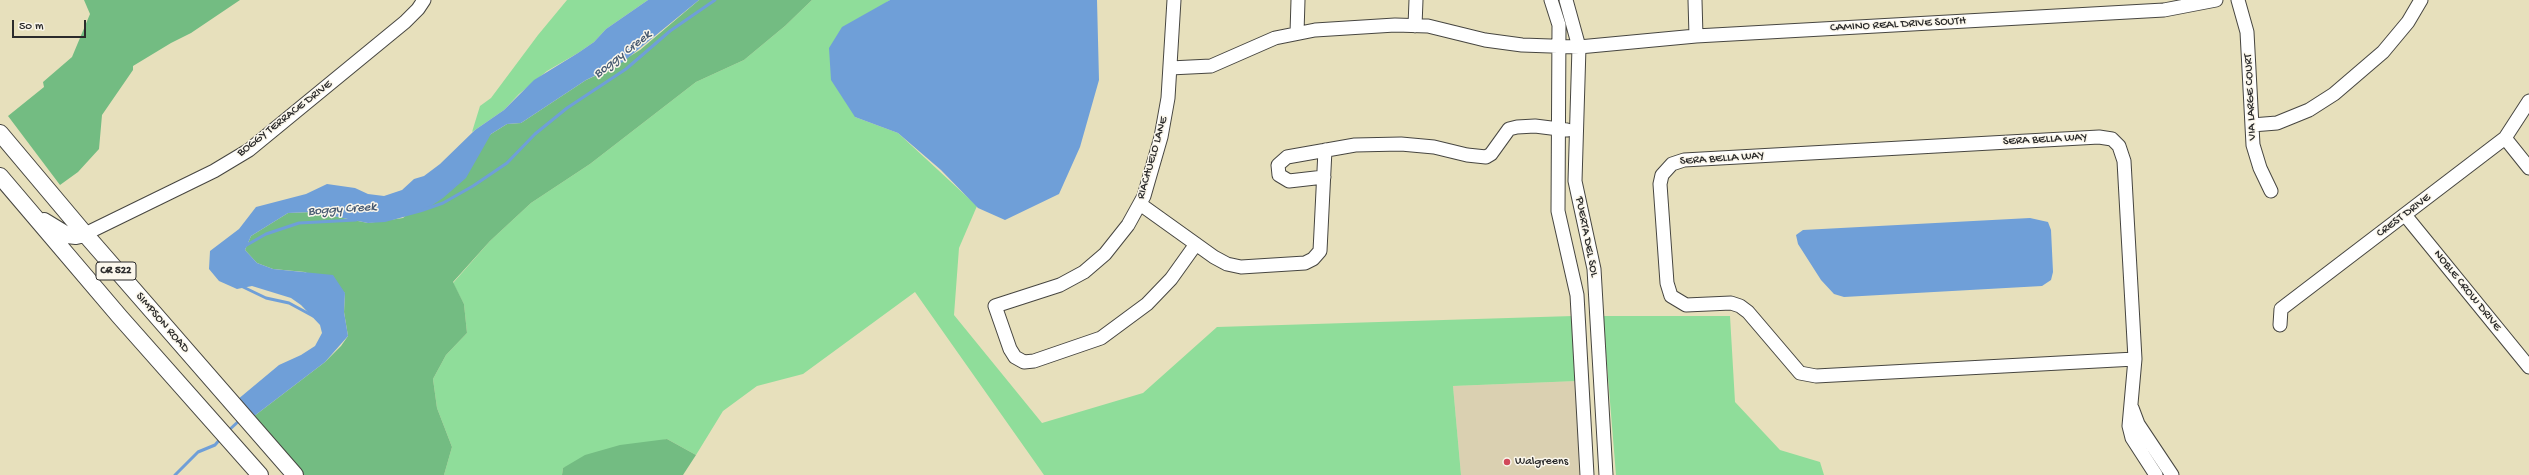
<!DOCTYPE html>
<html>
<head>
<meta charset="utf-8">
<style>
  body { margin:0 }
  #map { position:relative; width:2529px; height:475px; overflow:hidden; background:#e7e0bc; font-family:"Gochi Hand",sans-serif }
  canvas { display:block }
  .scale { position:absolute; left:12px; top:20px; width:74px; height:18px; box-sizing:border-box; border:2px solid #2b2b2b; border-top:0; padding-left:5px; font-size:12px; line-height:14px; white-space:nowrap; color:#2b2b2b; -webkit-text-stroke:3px #fbf7ec; paint-order:stroke }
</style>
</head>
<body>
<div id="map">
<canvas width="2529" height="475"></canvas>
<div class="scale">50 m</div>
</div>
<script>
const context = document.querySelector('canvas').getContext('2d');
context.lineJoin = 'round';
function fillPath(path, color) { context.fillStyle = color; context.fill(path, 'evenodd'); }
const shape = rows => new Path2D(rows.map(r => 'M' + r).join(''));
function trace(path, color, width, dash) { context.strokeStyle = color; context.lineWidth = width; context.lineCap = dash ? 'butt' : 'round'; context.setLineDash(dash || []); context.stroke(path); }
function label(font, color, halo, rows, align = 'center') {
  context.font = font + ' "Gochi Hand",sans-serif'; context.lineWidth = 3; context.setLineDash([]); context.textBaseline = 'middle'; context.strokeStyle = halo; context.fillStyle = color; for (const [text, x, y, turn = 0] of rows) {
    context.save(); context.translate(x, y); context.rotate((+turn || 0) * Math.PI / 180); context.textAlign = isNaN(turn) ? turn : align; if (halo) context.strokeText(text, 0, 0); context.fillText(text, 0, 0); context.restore();
  }
}
const built = shape([
  [1577,381,1582,475,1461,475,1453,386]
]);
const green = shape([
  [567,0,648,0,606,29,594,42,578,53,547,71,519,94,504,110,472,132,480,106,491,98,538,35],
  [812,0,890,0,887,2,855,117,898,133,977,206,959,248,954,315,1042,423,1143,393,1217,327,1573,316,1577,381,1453,386,1461,475,1044,475,915,292,803,374,757,386,723,411,696,455,667,439,563,468,562,475,444,475,452,447,437,408,433,379,446,355,467,333,464,304,453,283,490,241,531,203,590,164,696,82,744,60,785,26],
  [1603,316,1730,316,1735,402,1780,450,1820,462,1824,475,1616,475]
]);
const forest = shape([
  [84,0,240,0,191,33,171,43,133,66,133,70,102,115,99,149,78,172,60,185,8,116,44,87,43,82,72,57,90,14],
  [699,0,812,0,785,26,744,60,696,82,590,164,531,203,490,241,453,282,464,304,467,333,446,355,433,379,437,408,452,447,444,475,288,475,245,423,325,362,341,346,348,336,344,312,345,293,305,272,273,269,257,263,245,250,251,236,288,213,313,212,368,223,403,218,491,134,507,124,521,123,586,80,606,71,640,50],
  [667,439,696,455,683,475,562,475,563,468,585,455,620,445]
]);
const water = shape([
  [648,0,699,0,623,62,586,80,521,123,507,124,491,134,466,178,443,198,422,212,385,222,368,223,313,212,288,213,251,236,245,250,257,263,273,269,333,275,345,293,344,312,348,336,325,362,245,423,231,405,279,365,301,355,315,346,322,333,320,325,301,305,291,298,252,286,237,289,219,281,209,269,210,251,239,229,256,207,306,194,327,184,355,188,368,194,384,196,402,190,414,179,424,176,440,164,475,130,504,110,534,80,578,53,594,42,606,29],
  [890,0,1097,0,1099,80,1080,147,1059,194,1005,220,978,208,941,170,898,133,855,117,831,80,829,48,842,27],
  [2030,218,2048,222,2051,230,2053,272,2051,280,2042,286,1844,297,1834,294,1821,280,1798,244,1796,235,1803,230]
]);
const stream = shape([
  [423,210,443,203,473,186,507,163,535,134,567,108,626,69,670,31,715,0],
  [245,246,266,234,299,223,356,220],
  [241,286,266,298,289,303,313,316],
  [228,431,241,419],
  [175,475,198,452,215,445,221,438]
]);
const minor = shape([
  [1174,0,1168,98,1161,137,1144,196,1128,225,1105,254,1084,272,1060,285,995,306,1010,349,1015,357,1024,362,1034,361,1101,338,1147,304,1171,279,1196,244],
  [1551,0,1559,25,1558,211,1577,295,1587,475],
  [1566,0,1579,47,1575,181,1594,269,1606,475],
  [1695,0,1696,36],
  [2238,0,2247,32,2253,145,2260,168,2271,191],
  [1415,26,1416,0],
  [1297,33,1298,0],
  [1170,68,1211,66,1275,38,1315,30,1395,25,1428,26,1485,40,1522,45,1579,47,1696,36,2164,10,2216,0],
  [2252,125,2277,123,2309,110,2334,94,2383,52,2408,22,2421,0],
  [2505,138,2529,168],
  [1324,177,1289,181,1279,175,1278,165,1287,157,1355,145,1401,144,1434,147,1467,155,1486,157,1491,154,1509,129,1517,127,1535,126,1567,130],
  [1140,204,1214,257,1227,264,1241,267,1305,263,1313,259,1320,251,1325,150],
  [2405,215,2529,367],
  [85,234,214,171,249,150,405,22,418,9,424,0],
  [2280,325,2281,309,2505,138,2529,101],
  [2135,359,1816,376,1800,373,1748,312,1740,306,1731,303,1686,305,1671,296,1667,283,1660,184,1662,175,1672,164,1684,160,2099,137,2112,139,2119,146,2124,161,2135,359,2129,426,2132,438,2156,475],
  [2132,408,2138,424,2172,475]
]);
const major = shape([
  [0,133,85,234,295,475],
  [0,176,120,317,260,475],
  [44,221,67,235,76,236,85,234]
]);
const markers = [
  [1507,462,4,"#d1495b"]
];
const shields = [
  [116,271,40]
];
const shieldNames = [
  ["CR 522",116,271]
];
const streetNames = [
  ["CAMINO REAL DRIVE SOUTH",1898,25,-3],
  ["VIA LARGE COURT",2251,97,-93],
  ["BOGGY TERRACE DRIVE",285,119,-38],
  ["SERA BELLA WAY",2045,140,-3],
  ["RIACHUELO LANE",1153,158,-74],
  ["SERA BELLA WAY",1722,159,-4],
  ["CREST DRIVE",2404,216,-37],
  ["PUERTA DEL SOL",1586,237,79],
  ["NOBLE CROW DRIVE",2467,291,51],
  ["SIMPSON ROAD",162,323,49]
];
const poiNames = [
  ["Walgreens",1515,462]
];
const waterNames = [
  ["Boggy Creek",623,55,-38],
  ["Boggy Creek",342,210,-4]
];
fillPath(built, '#dad0b1');
fillPath(green, '#8fdd9a');
fillPath(forest, '#73bc82');
fillPath(water, '#6f9fd8');
trace(stream, '#6f9fd8', 3);
trace(minor, '#474641', 15);
trace(major, '#474641', 18);
trace(minor, '#fff', 13);
trace(major, '#fff', 16);
for (const [x, y, r, color] of markers) { const dot = new Path2D(); dot.arc(x, y, r, 0, 2 * Math.PI); context.fillStyle = color; context.fill(dot); trace(dot, '#fbf7ec', 1.5); }
for (const [x, y, w] of shields) { const box = new Path2D(); box.roundRect(x - w / 2, y - 9, w, 18, 3); context.fillStyle = '#fbf7ec'; context.fill(box); trace(box, '#2b2b2b', 1); }
label('bold 11px', '#2b2b2b', null, shieldNames);
label('12px', '#2b2b2b', '#fbf7ec', streetNames);
label('12px', '#2b2b2b', '#fbf7ec', poiNames, 'left');
label('italic 13px', '#465970', '#fbf7ec', waterNames);
</script>
</body>
</html>
